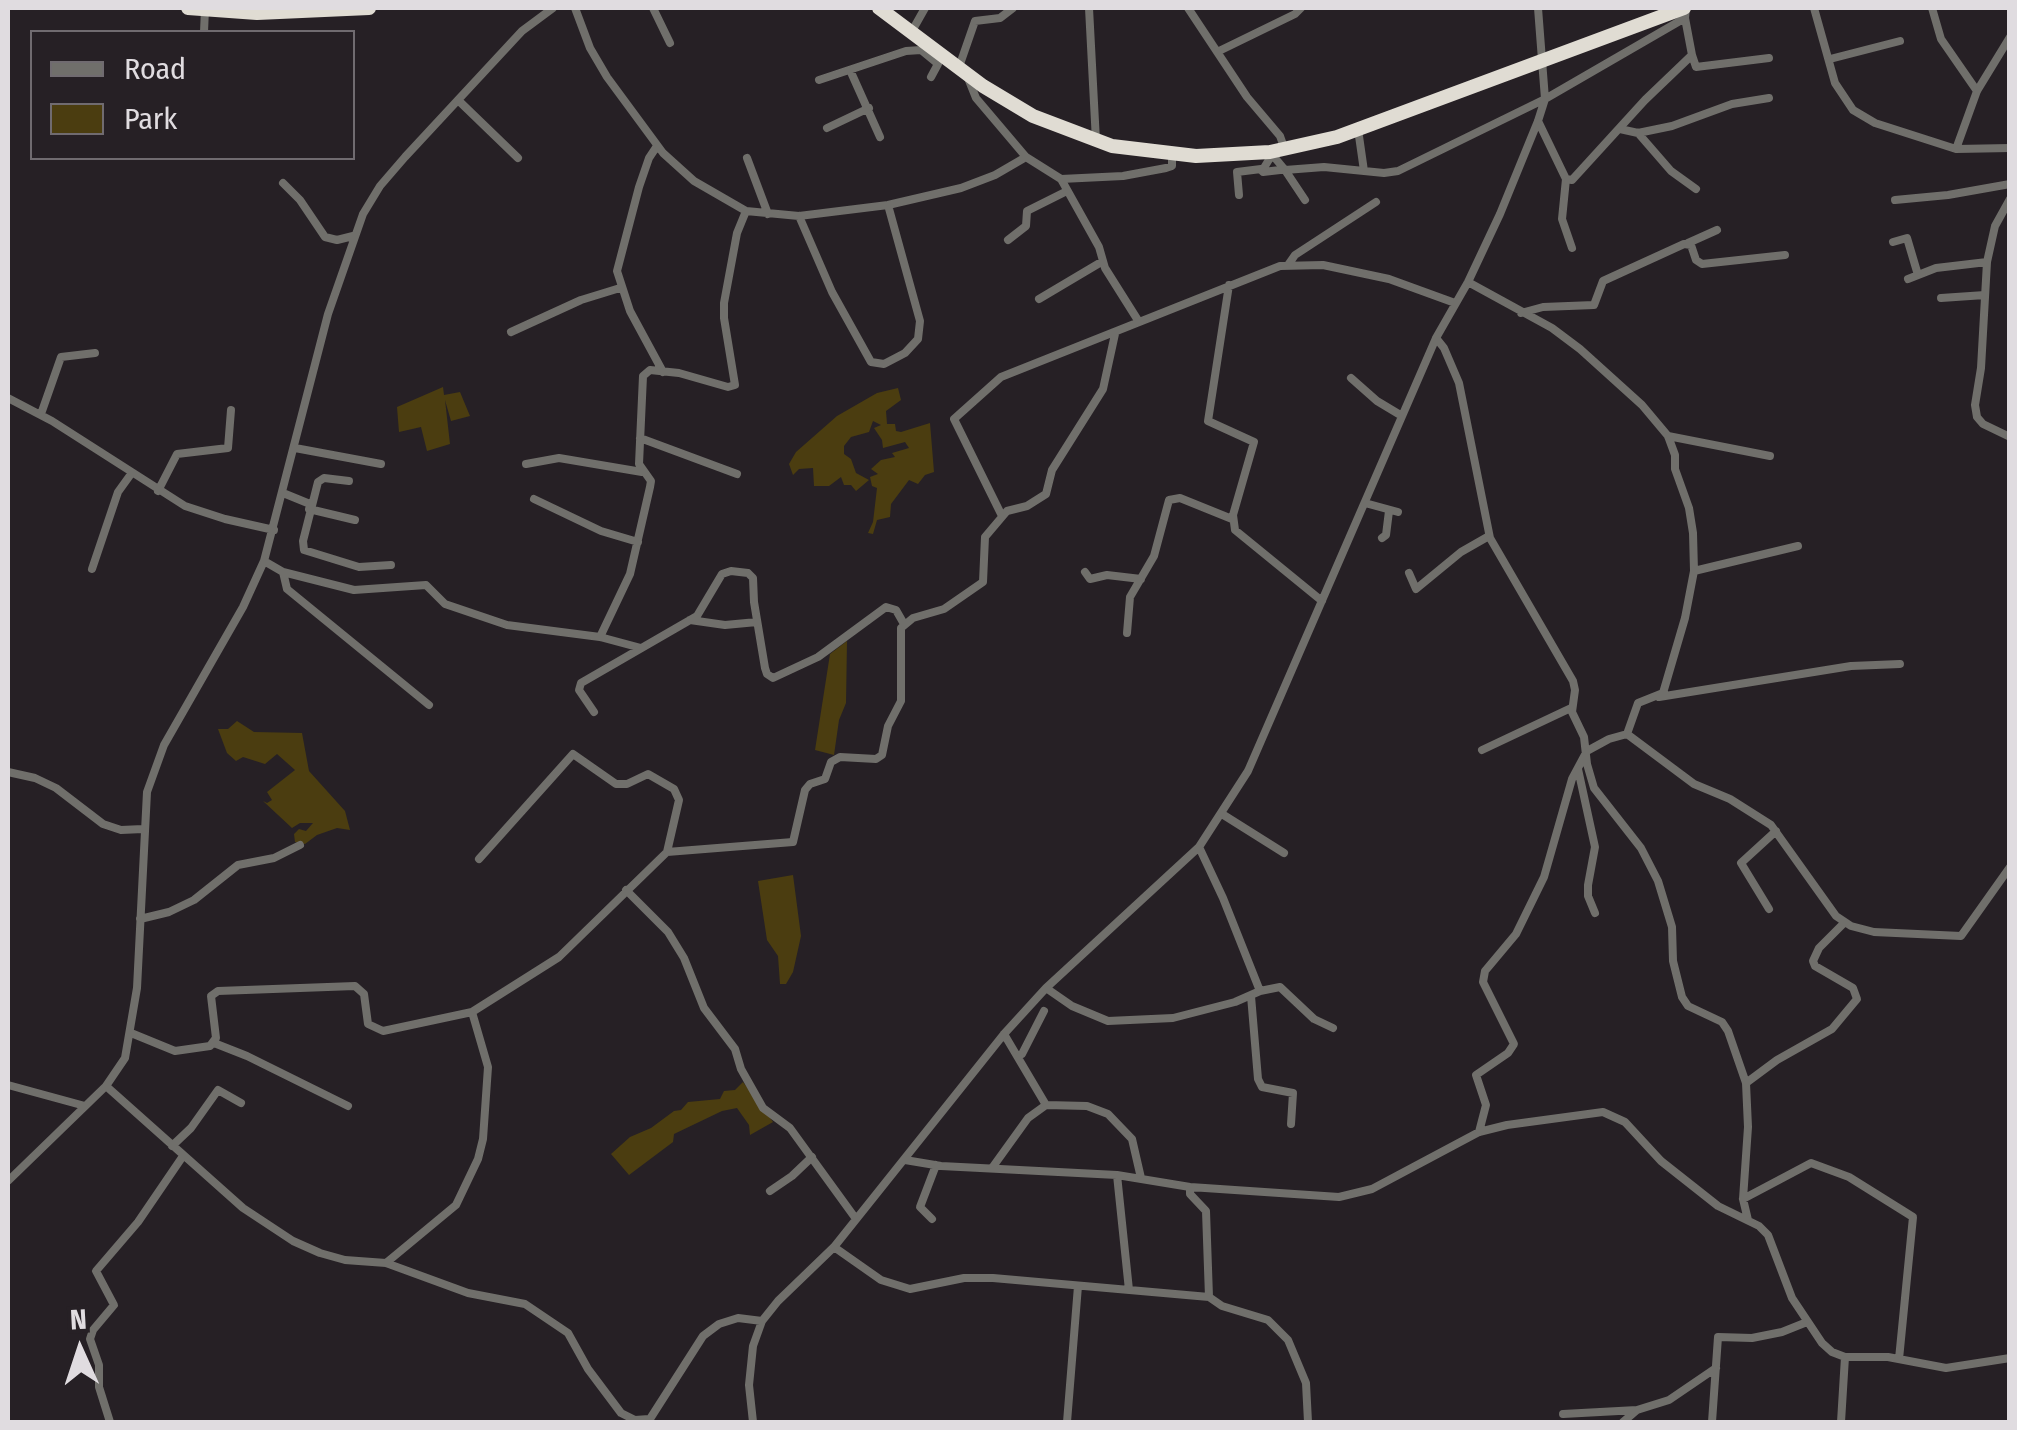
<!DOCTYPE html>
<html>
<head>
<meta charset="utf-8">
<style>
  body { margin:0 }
  #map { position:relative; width:2017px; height:1430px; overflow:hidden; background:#262025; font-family:"Fira Sans Condensed",sans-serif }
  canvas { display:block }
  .frame { position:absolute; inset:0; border:10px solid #e0dce0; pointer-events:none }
  .legend { position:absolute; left:30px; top:30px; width:325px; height:130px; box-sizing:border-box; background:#262025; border:2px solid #706b70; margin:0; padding:12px 18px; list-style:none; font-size:30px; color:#e0dce0 }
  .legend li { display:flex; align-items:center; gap:20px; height:50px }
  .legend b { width:50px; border:2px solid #706b70 }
  .north { position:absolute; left:30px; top:1300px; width:100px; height:100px; -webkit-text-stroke:8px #262025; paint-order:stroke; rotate:357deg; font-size:28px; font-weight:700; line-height:40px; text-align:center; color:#e0dce0 }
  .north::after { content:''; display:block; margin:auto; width:35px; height:45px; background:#e0dce0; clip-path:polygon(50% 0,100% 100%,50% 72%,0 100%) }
</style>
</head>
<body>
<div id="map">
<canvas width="2017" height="1430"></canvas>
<div class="frame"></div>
<ul class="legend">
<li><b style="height:12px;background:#706f6b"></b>Road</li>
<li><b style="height:28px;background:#4b3d10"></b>Park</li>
</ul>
<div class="north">N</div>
</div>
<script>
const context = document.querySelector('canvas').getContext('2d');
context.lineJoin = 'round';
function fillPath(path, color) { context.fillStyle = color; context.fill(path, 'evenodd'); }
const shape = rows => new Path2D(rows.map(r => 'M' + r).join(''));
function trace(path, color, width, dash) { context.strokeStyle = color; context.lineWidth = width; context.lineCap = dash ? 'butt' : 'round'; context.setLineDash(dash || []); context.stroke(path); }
const green = shape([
  [443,387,444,395,460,392,470,416,451,421,445,400,450,444,427,451,421,427,399,432,397,407],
  [898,388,901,400,886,411,887,424,895,424,896,431,901,432,930,423,934,472,925,475,918,484,909,480,891,504,890,517,877,520,873,534,868,533,873,522,877,488,872,486,870,477,878,474,871,469,881,460,895,457,892,453,909,448,905,442,883,448,882,440,874,428,881,425,873,421,869,432,851,437,844,446,844,454,851,459,856,473,869,480,856,491,851,485,844,485,841,477,829,486,814,486,813,468,799,469,793,475,789,464,796,452,837,416,877,393],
  [847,641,846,703,839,720,834,755,815,750,830,654],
  [237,721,254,732,302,733,309,771,345,811,350,830,337,828,317,835,305,844,295,842,294,834,299,829,306,831,313,823,300,823,292,828,263,801,267,803,272,800,267,792,295,770,277,754,265,764,243,757,236,761,227,753,218,729,228,729],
  [793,875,801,936,793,972,786,984,780,984,778,956,767,940,758,881],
  [743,1082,773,1122,750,1135,749,1125,737,1108,722,1111,674,1134,673,1142,629,1175,611,1154,630,1137,651,1128,674,1111,681,1110,688,1102,720,1099,724,1091,735,1090]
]);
const minor = shape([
  [575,8,590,48,607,77,663,153,694,181,746,211,799,216,888,205,961,188,995,175,1026,157],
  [653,8,670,43],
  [1089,8,1096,141],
  [1188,8,1247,97,1280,136,1285,150],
  [1814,8,1835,83,1853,110,1875,123,1956,149,2010,148],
  [1932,8,1941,39,1977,91],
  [1685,18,1692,55],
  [912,31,925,8],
  [204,32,205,9],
  [921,50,938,64,931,77],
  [1217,52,1295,14,1301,8],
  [1830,59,1900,41],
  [959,67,975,21,1000,18,1013,8],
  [850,70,880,137],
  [968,78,976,98,1026,157,1061,179,1123,176,1166,168,1172,166,1172,155],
  [819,80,906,51,921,50,929,44],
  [459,101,518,158],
  [1538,121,1566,179,1572,180,1645,100,1692,55,1696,67,1769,58],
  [827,128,869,108],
  [1358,129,1364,171],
  [1620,129,1638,133,1672,126,1732,104,1769,98],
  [1638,133,1671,171,1696,189],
  [657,146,649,158,639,187,617,271,630,311,663,372],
  [1956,149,1977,91,2010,37],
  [747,158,768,214],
  [1061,179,1099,247,1105,268,1139,322],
  [1566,179,1562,219,1572,248],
  [283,183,300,200,325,237,337,240,353,236],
  [1239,195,1237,172,1261,169],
  [2010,199,1995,226,1987,262,1981,368,1975,405,1977,417,1983,424,2010,437],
  [1305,200,1285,170,1270,152,1270,158,1262,171,1263,172,1280,170,1285,170,1324,167,1384,173,1398,171,1545,99,1685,18,1686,8],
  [1895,200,1948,195,2010,184],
  [799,216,832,292,871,362,884,364,905,353,918,339,920,321,888,205],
  [1008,240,1026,226,1027,211,1067,191],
  [1893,242,1907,238,1918,275],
  [1688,243,1717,230],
  [1288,265,1295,255,1376,202],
  [1908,279,1936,268,1987,262],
  [1468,282,1552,328,1580,349,1642,405,1668,436,1675,455,1675,469,1689,508,1693,533,1694,571,1685,618,1663,693,1638,703,1627,734],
  [1229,285,1208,421,1254,442,1233,515,1235,530,1322,601],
  [1941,298,1985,295],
  [1039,299,1103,261],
  [1521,313,1543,307,1594,305,1603,281,1684,244,1691,245,1696,260,1702,264,1785,255],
  [511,332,581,300,620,288],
  [1436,338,1444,348,1459,383,1490,538,1573,681,1575,690,1572,712,1584,737,1587,764,1594,788,1641,848,1658,881,1672,927,1673,961,1682,997,1688,1006,1722,1022,1728,1031,1746,1083,1748,1127,1743,1199,1748,1220],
  [1351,378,1377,401,1402,416],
  [8,398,52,421,185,506,225,519,274,530],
  [41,414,61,357,95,353],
  [1668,436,1770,456],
  [640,438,737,474],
  [295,448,381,464],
  [526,464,559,458,642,472],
  [349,481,324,478,318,482,303,541,304,550,359,567,391,565],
  [158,491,177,454,228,448,231,410],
  [283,493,310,504],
  [534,499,601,531,638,542],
  [1365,503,1398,512],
  [309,509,355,520],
  [1002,516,954,419,1001,377,1280,266,1323,265,1389,279,1455,303],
  [1382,538,1386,535,1389,511],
  [264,561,283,572,354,590,426,585,445,604,507,625,600,637,641,648],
  [92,569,118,492,131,474],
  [1694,571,1798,546],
  [283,572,287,589,429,705],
  [1085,572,1090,579,1107,575,1141,579],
  [1409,573,1416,589,1461,552,1489,536],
  [690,620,725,625,757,622],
  [1127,633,1130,597,1154,556,1169,500,1180,498,1232,519],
  [600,637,630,574,650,487,651,481,639,464,643,376,650,370,679,373,728,387,735,385,724,318,724,303,737,233,746,211],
  [1659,697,1851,666,1900,664],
  [594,712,579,690,581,683,697,616,722,574,731,571,748,573,753,578,754,602,765,668,767,674,773,678,818,657,886,607,896,610,904,624],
  [1482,750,1571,708],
  [1578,769,1595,847,1588,885,1588,896,1595,913],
  [8,772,35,778,56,788,103,824,121,830,143,829],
  [1222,814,1284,853],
  [479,859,573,754,616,784,627,784,648,774,674,789,679,800,667,852],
  [626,890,668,932,684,958,704,1008,735,1049,741,1069,763,1108,790,1128,856,1219],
  [1769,909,1741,863,1776,831],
  [140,919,169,912,194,900,238,865,274,858,300,845],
  [1046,988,1072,1006,1108,1021,1173,1018,1235,1002,1260,991,1223,898,1199,847],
  [1260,991,1280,987,1314,1019,1333,1028],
  [1251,996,1258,1079,1262,1087,1293,1093,1291,1124],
  [131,1033,175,1051,210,1046,216,1038,211,996,218,991,355,986,364,994,368,1024,383,1031,472,1012,559,957,667,852,793,842,805,790,810,784,825,779,831,762,840,757,876,759,882,755,888,726,901,701,901,628,913,618,944,609,983,582,985,537,1007,511,1027,506,1046,494,1052,470,1103,389,1115,334],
  [214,1043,247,1056,348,1106],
  [1017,1056,1022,1054,1044,1011],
  [1746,1083,1777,1060,1832,1029,1857,999,1853,988,1815,966,1813,961,1819,948,1844,923],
  [8,1085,85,1106],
  [106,1086,243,1208,293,1241,320,1253,345,1260,386,1263,468,1293,525,1304,568,1333,588,1369,621,1413,635,1420,649,1419],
  [1046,1105,1087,1106,1108,1114,1132,1139,1141,1178],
  [1479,1132,1486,1105,1476,1075,1508,1053,1514,1044,1483,982,1485,971,1516,934,1544,877,1572,779,1587,751,1609,739,1627,734,1694,784,1730,799,1771,825,1836,916,1851,926,1874,932,1961,936,2010,867],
  [172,1146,191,1128,218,1090,241,1103],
  [905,1160,941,1166,1117,1175,1190,1187,1339,1197,1372,1189,1479,1132,1507,1125,1603,1112,1625,1122,1661,1161,1718,1206,1759,1226,1768,1235,1792,1298,1822,1343,1832,1352,1845,1357,1888,1357,1946,1368,2010,1358],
  [992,1168,1028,1118,1046,1105,1004,1034],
  [1117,1175,1129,1290],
  [8,1181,106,1086,125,1058,137,988,147,792,164,745,243,607,264,561,328,314,363,214,380,186,405,157,522,31,553,8],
  [1190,1187,1190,1194,1206,1211,1209,1297],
  [770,1191,792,1176,812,1157],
  [1743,1199,1811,1163,1849,1177,1913,1217,1899,1359],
  [932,1219,920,1207,936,1165],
  [834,1247,881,1280,910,1289,964,1278,993,1278,1209,1297,1222,1306,1268,1320,1288,1340,1306,1383,1308,1422],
  [386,1263,456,1205,478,1159,483,1139,488,1067,472,1012],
  [1563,1414,1637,1410],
  [110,1422,99,1387,99,1365,90,1339,93,1330,114,1305,96,1271,138,1222,183,1156],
  [648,1422,703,1336,719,1324,738,1318,762,1321],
  [753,1422,749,1385,753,1346,762,1321,778,1301,834,1247,1004,1034,1046,988,1199,847,1248,771,1436,338,1468,282,1500,214,1538,121,1545,99,1538,8],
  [1067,1422,1078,1286],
  [1623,1422,1637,1410,1669,1400,1716,1368],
  [1712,1422,1718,1337,1752,1338,1782,1332,1807,1322],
  [1841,1422,1845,1357]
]);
const highway = shape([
  [188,8,257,13,369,8],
  [879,8,983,86,1033,116,1112,146,1196,156,1270,152,1337,137,1684,8]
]);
fillPath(green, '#4b3d10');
trace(minor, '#706f6b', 8);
trace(highway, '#e0dcd3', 14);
</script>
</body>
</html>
